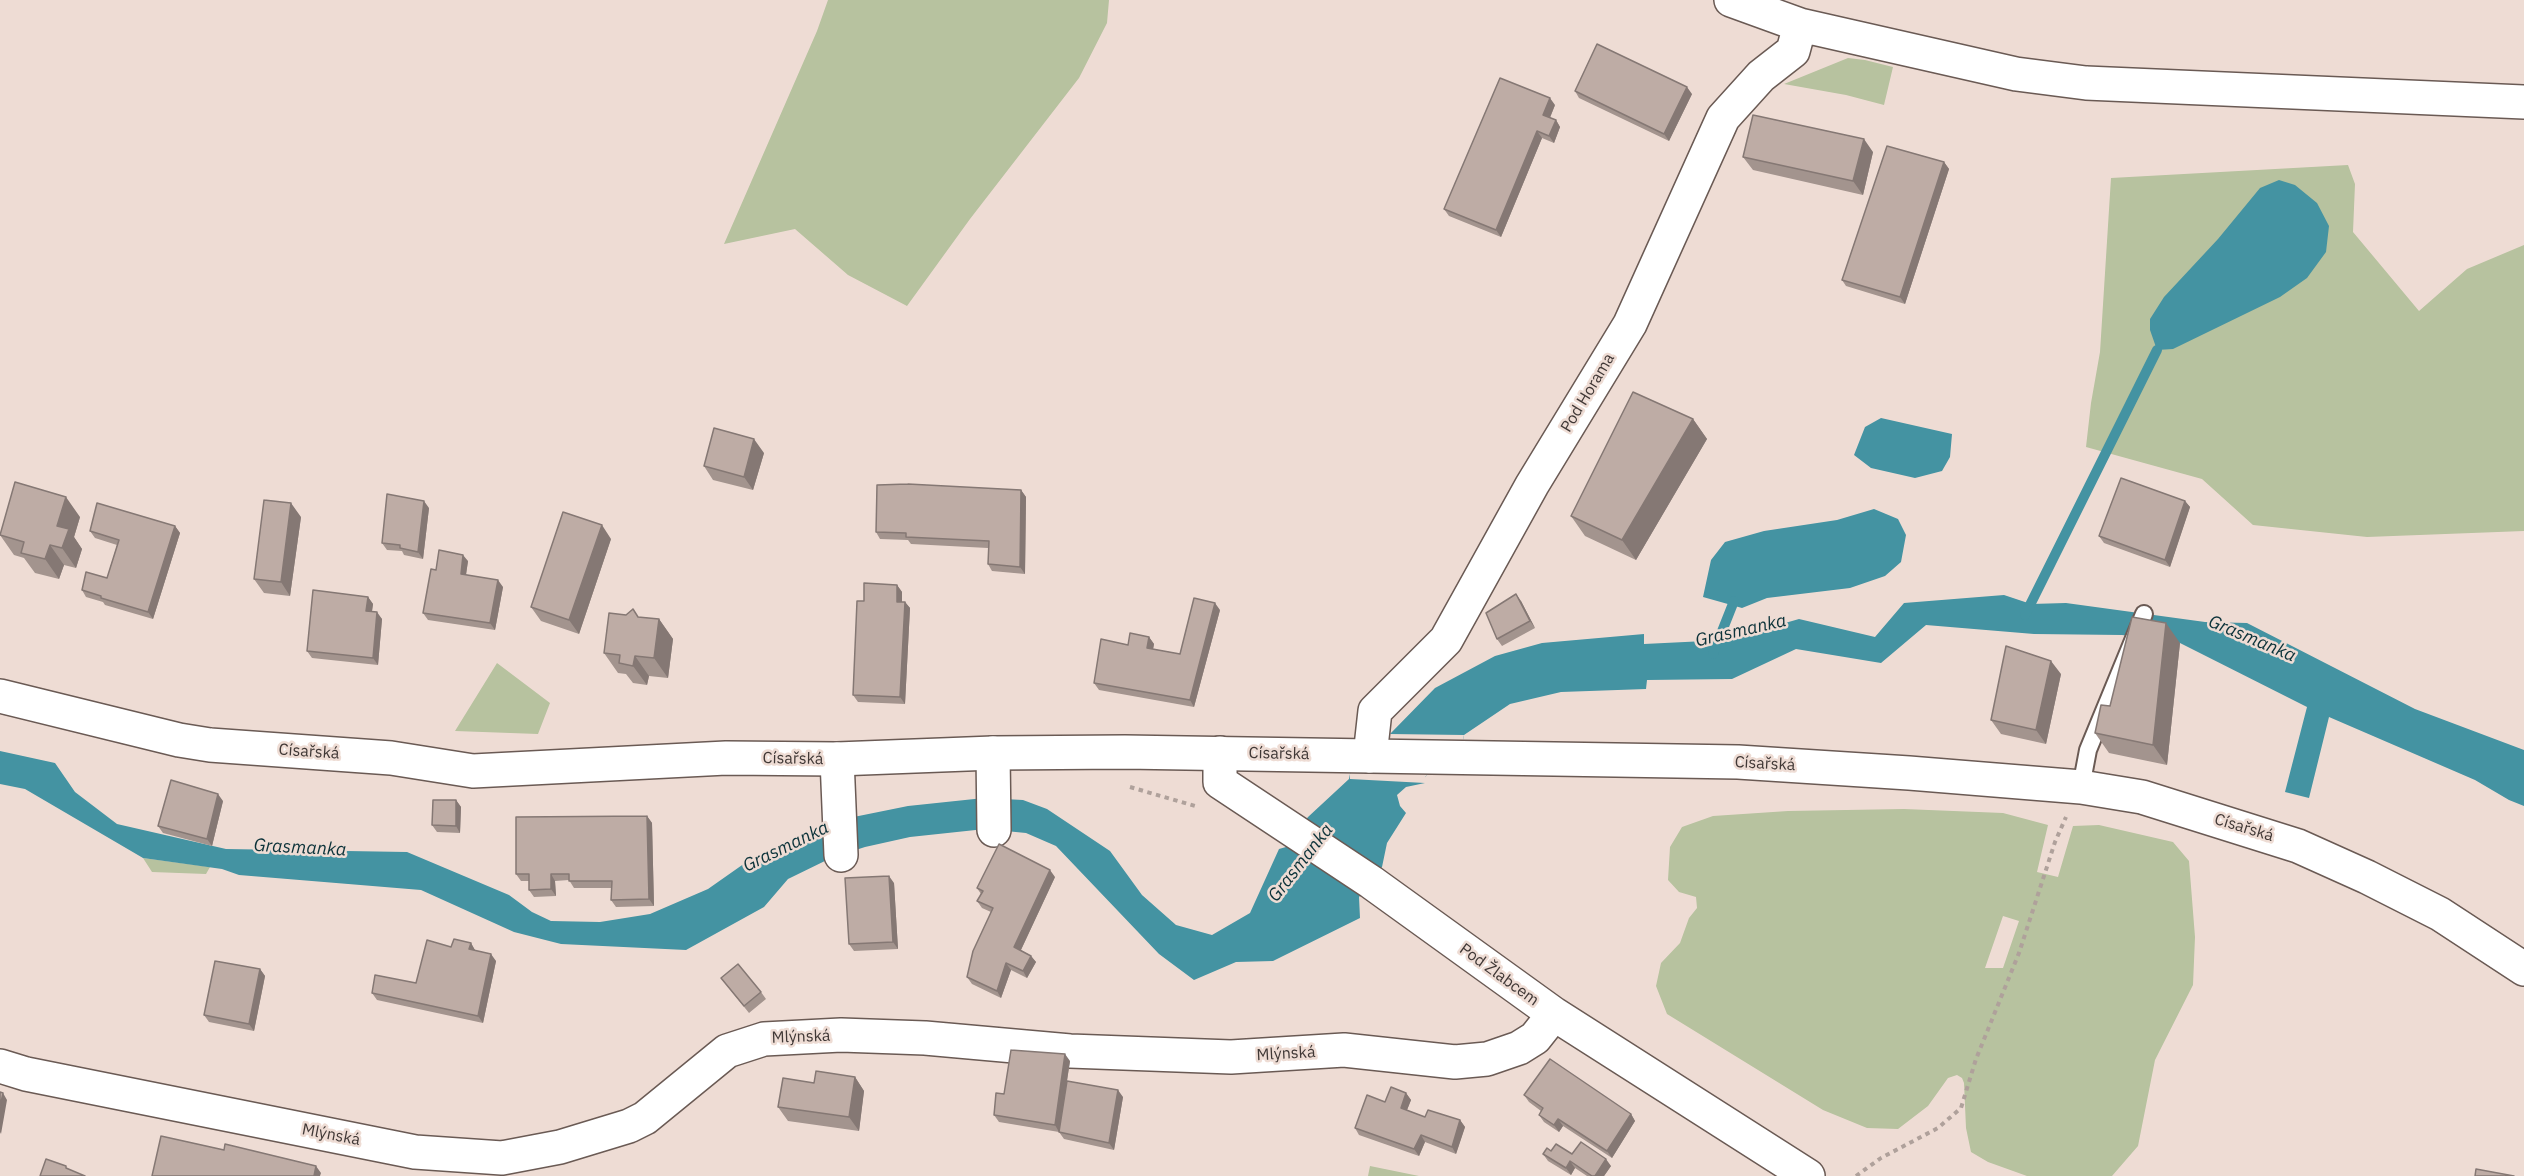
<!DOCTYPE html>
<html>
<head>
<meta charset="utf-8">
<style>
  body { margin:0 }
  canvas { display:block; background:#eedcd4 }
</style>
</head>
<body>
<canvas width="2524" height="1176"></canvas>
<script>
const context = document.querySelector('canvas').getContext('2d');
context.lineJoin = 'round';
function fillPath(path, color) { context.fillStyle = color; context.fill(path, 'evenodd'); }
const shape = rows => new Path2D(rows.map(r => 'M' + r).join(''));
function trace(path, color, width, dash) { context.strokeStyle = color; context.lineWidth = width; context.lineCap = dash ? 'butt' : 'round'; context.setLineDash(dash || []); context.stroke(path); }
function label(font, color, halo, rows, align = 'center') {
  context.font = font + ' "IBM Plex Sans",sans-serif'; context.lineWidth = 5; context.setLineDash([]); context.textBaseline = 'middle'; context.strokeStyle = halo; context.fillStyle = color; for (const [text, x, y, turn = 0] of rows) {
    context.save(); context.translate(x, y); context.rotate((+turn || 0) * Math.PI / 180); context.textAlign = isNaN(turn) ? turn : align; if (halo) context.strokeText(text, 0, 0); context.fillText(text, 0, 0); context.restore();
  }
}
const green = shape([
  [828,0,1109,0,1107,23,1079,78,970,219,907,306,848,275,795,229,724,244,817,31],
  [1848,58,1865,60,1893,67,1884,105,1846,95,1784,84],
  [2348,165,2355,184,2353,232,2419,311,2467,269,2524,245,2524,531,2367,537,2253,525,2202,479,2086,447,2091,403,2100,352,2111,178],
  [497,663,550,703,538,734,455,731],
  [1904,809,2003,813,2048,825,2037,872,2058,877,2073,826,2099,825,2173,842,2189,861,2195,937,2193,985,2155,1060,2138,1146,2112,1176,2027,1176,1988,1162,1971,1152,1966,1128,1964,1083,1962,1078,1957,1075,1948,1078,1928,1106,1898,1129,1867,1128,1823,1110,1667,1014,1656,986,1661,963,1680,943,1689,918,1697,908,1696,897,1679,892,1668,880,1670,847,1682,827,1713,816,1788,811],
  [2003,916,2019,921,2003,968,1985,968],
  [143,858,210,867,206,874,152,872],
  [1370,1166,1419,1176,1368,1176]
]);
const water = shape([
  [2279,180,2295,185,2317,203,2329,226,2326,252,2307,278,2280,297,2173,349,2157,350,2150,330,2150,319,2164,297,2218,239,2260,188],
  [1881,418,1952,434,1950,457,1942,471,1915,478,1871,468,1854,455,1865,427],
  [1874,509,1898,519,1906,535,1901,562,1885,576,1850,588,1767,598,1742,608,1703,597,1711,560,1725,542,1764,531,1837,520],
  [2004,595,2031,604,2066,603,2205,622,2247,623,2415,709,2524,750,2524,806,2509,800,2475,780,2329,717,2309,798,2285,792,2307,707,2180,643,2122,635,2034,634,1926,625,1881,663,1796,649,1732,679,1647,680,1646,689,1561,692,1510,704,1464,735,1463,740,1425,777,1425,783,1406,787,1397,795,1400,806,1406,813,1387,843,1382,867,1359,897,1360,918,1273,961,1236,962,1194,980,1159,954,1056,846,1026,833,985,829,910,837,865,847,831,858,788,879,764,907,686,950,561,944,514,932,421,890,239,875,222,869,143,858,25,789,0,784,0,751,55,763,75,792,117,824,226,849,407,852,509,895,532,912,551,921,600,922,650,914,708,889,755,856,829,822,908,806,984,798,1023,800,1047,809,1110,851,1142,895,1176,925,1212,935,1250,913,1279,849,1286,847,1308,817,1349,779,1350,774,1390,739,1390,734,1435,688,1495,656,1542,643,1644,634,1644,644,1726,640,1799,619,1875,637,1904,603]
]);
const pier = shape([
  [1390,734,1464,735,1463,740,1425,777,1425,783,1350,779,1350,774,1390,739]
]);
const stream = shape([
  [2025,615,2157,350],
  [1713,654,1734,601]
]);
const path = shape([
  [1130,787,1195,806],
  [1856,1176,1881,1158,1938,1128,1961,1108,1976,1059,2019,953,2055,842,2066,817]
]);
const service = shape([
  [2081,787,2088,750,2144,614]
]);
const minor = shape([
  [1731,0,1800,25,2016,74,2086,83,2524,102],
  [993,753,994,830],
  [1220,753,1220,782,1371,882,1554,1014,1808,1176],
  [1370,756,1375,711,1446,640,1532,485,1630,324,1723,118,1761,76,1793,51,1800,25],
  [837,759,841,855],
  [0,1066,26,1074,415,1152,502,1158,560,1147,629,1126,645,1118,727,1051,764,1039,841,1035,925,1038,1070,1051,1231,1057,1344,1050,1455,1062,1487,1059,1519,1048,1535,1038,1554,1014]
]);
const tertiary = shape([
  [0,696,179,740,210,745,391,758,473,771,726,758,837,759,993,753,1125,752,1738,762,1909,773,2081,787,2142,797,2298,846,2367,877,2440,914,2524,969]
]);
const wall = shape([
  [1575,91,1692,94,1669,141,1579,98],
  [1555,105,1550,118,1556,120,1560,127,1554,143,1542,138,1501,237,1449,216,1444,209],
  [1873,152,1863,195,1753,170,1743,157],
  [1944,162,1949,169,1905,304,1846,286,1842,280],
  [1693,419,1707,439,1636,560,1585,536,1571,516],
  [764,453,753,490,713,480,704,466],
  [1021,490,1026,497,1025,574,992,571,988,564,988,548,911,544,908,540,880,539,876,532],
  [2185,501,2190,507,2170,567,2104,543,2099,536],
  [429,508,423,559,404,555,402,551,387,550,382,543],
  [80,517,74,537,82,549,76,568,64,565,59,579,35,573,24,558,14,555,0,535],
  [301,517,290,596,264,593,254,579],
  [175,526,180,533,153,619,105,605,103,602,86,597,82,590,107,578,117,545,95,538,90,531],
  [611,539,579,634,541,621,531,607],
  [468,561,466,575,503,587,495,630,428,620,423,613,436,570],
  [897,585,902,592,902,602,905,602,910,608,905,704,858,702,853,695,864,601],
  [368,597,373,604,372,611,382,619,378,665,312,658,307,651],
  [1521,601,1535,628,1502,646,1497,639],
  [1220,610,1194,707,1099,690,1094,683,1128,645,1149,637,1154,644,1153,649,1180,654],
  [638,617,659,619,673,639,668,678,649,676,647,685,633,683,626,674,618,673,604,653],
  [2180,643,2167,765,2109,753,2095,733,2110,706],
  [2061,674,2046,744,2001,734,1991,720],
  [456,800,461,807,460,833,437,832,432,825],
  [223,801,212,846,163,833,158,826],
  [647,816,652,823,654,906,616,907,611,900,612,888,574,888,569,880,555,881,556,896,534,897,529,890,529,881,521,881,516,874],
  [1055,877,1021,950,1031,956,1036,962,1027,978,1011,970,1001,998,972,984,967,977,991,912,982,908,977,901,981,894,977,888],
  [894,883,898,949,854,951,849,944],
  [471,943,475,951,496,961,483,1023,377,1000,372,993,416,983,451,947],
  [260,969,265,976,254,1031,209,1022,204,1015],
  [721,978,761,992,766,999,749,1013],
  [1070,1061,1067,1081,1123,1097,1114,1150,1064,1139,1059,1132,999,1122,994,1115,1004,1094],
  [855,1077,864,1091,859,1131,788,1121,778,1107],
  [1406,1093,1411,1100,1407,1110,1425,1117,1460,1120,1465,1127,1456,1154,1425,1142,1419,1156,1359,1135,1355,1128,1385,1102],
  [1524,1095,1631,1114,1635,1121,1612,1158,1563,1126,1559,1132,1544,1122,1539,1115,1541,1111,1529,1102],
  [1551,1151,1572,1154,1611,1166,1604,1176,1587,1176,1575,1168,1571,1175,1548,1161,1543,1154]
]);
const shadedWall = shape([
  [1687,87,1692,94,1669,141,1664,134],
  [1550,98,1555,105,1548,122,1543,115],
  [1556,120,1560,127,1554,143,1549,136],
  [1537,131,1542,138,1501,237,1496,230],
  [1864,139,1873,152,1863,195,1853,181],
  [1944,162,1949,169,1905,304,1900,297],
  [1693,419,1707,439,1636,560,1622,540],
  [754,439,764,453,753,490,744,477],
  [1021,490,1026,497,1025,574,1020,567],
  [66,497,80,517,74,537,82,549,76,568,62,548,57,526],
  [424,501,429,508,423,559,418,552],
  [2185,501,2190,507,2170,567,2165,560],
  [291,503,301,517,290,596,281,582],
  [602,525,611,539,579,634,569,620],
  [175,526,180,533,153,619,148,612],
  [50,545,64,565,59,579,45,559],
  [463,555,468,561,465,581,461,574],
  [498,580,503,587,495,630,490,623],
  [897,585,902,592,902,609,897,602],
  [1516,594,1521,601,1535,628,1530,621],
  [368,597,373,604,371,618,366,611],
  [905,602,910,608,905,704,900,697],
  [1215,603,1220,610,1194,707,1190,700],
  [377,612,382,619,378,665,373,658],
  [659,619,673,639,668,678,654,658],
  [2166,623,2180,643,2167,765,2153,745],
  [1149,637,1154,644,1152,655,1147,648],
  [635,656,649,676,647,685,633,666],
  [2051,661,2061,674,2046,744,2036,730],
  [218,794,223,801,212,846,207,839],
  [456,800,461,807,460,833,456,826],
  [647,816,652,823,654,906,649,899],
  [1050,870,1055,877,1019,954,1014,947],
  [551,874,555,881,556,896,551,889],
  [889,876,894,883,898,949,893,942],
  [471,943,475,950,474,956,469,949],
  [491,954,496,961,483,1023,478,1016],
  [1031,956,1036,962,1027,978,1023,971],
  [1006,963,1011,970,1001,998,997,991],
  [260,969,265,976,254,1031,249,1024],
  [1065,1054,1070,1061,1059,1132,1055,1125],
  [855,1077,864,1091,859,1131,849,1117],
  [1118,1090,1123,1097,1114,1150,1109,1143],
  [3,1093,7,1100,1,1134,0,1132,0,1107],
  [1406,1093,1411,1100,1405,1115,1401,1108],
  [1631,1114,1635,1121,1612,1158,1607,1151],
  [1558,1119,1563,1126,1559,1132,1554,1125],
  [1460,1120,1465,1127,1456,1154,1452,1147],
  [1421,1135,1425,1142,1419,1156,1414,1149],
  [1606,1159,1611,1166,1604,1176,1595,1176],
  [1570,1161,1575,1168,1571,1175,1566,1168],
  [316,1166,321,1173,320,1176,314,1176]
]);
const building = shape([
  [1597,44,1687,87,1664,134,1575,91,1597,44],
  [1500,78,1550,98,1543,115,1556,120,1549,136,1537,131,1496,230,1444,209,1500,78],
  [1753,115,1864,139,1853,181,1743,157,1753,115],
  [1887,146,1944,162,1900,297,1842,280,1887,146],
  [1633,392,1693,419,1622,540,1571,516,1633,392],
  [714,428,754,439,744,477,704,466,714,428],
  [2121,478,2185,501,2165,560,2099,536,2121,478],
  [15,482,66,497,57,526,69,529,62,548,50,545,45,559,21,553,24,542,0,535,15,482],
  [908,484,1021,490,1020,567,988,564,989,541,906,537,906,533,876,532,877,485,908,484],
  [387,494,424,501,418,552,400,548,400,545,382,543,387,494],
  [264,500,291,503,281,582,254,579,264,500],
  [97,503,175,526,148,612,101,598,101,596,82,590,86,572,107,578,119,540,90,531,97,503],
  [563,512,602,525,569,620,531,607,563,512],
  [439,550,463,555,461,574,498,580,490,623,423,613,431,569,436,570,439,550],
  [864,583,897,585,897,602,905,602,900,697,853,695,857,601,864,601,864,583],
  [313,590,368,597,366,611,377,612,373,658,307,651,313,590],
  [1516,594,1530,621,1497,639,1486,613,1516,594],
  [1194,598,1215,603,1190,700,1094,683,1101,639,1128,645,1130,633,1149,637,1147,648,1180,654,1194,598],
  [633,609,638,617,659,619,654,658,635,656,633,666,619,663,620,655,604,653,609,613,626,615,633,609],
  [2132,617,2166,623,2153,745,2095,733,2101,705,2110,706,2132,617],
  [2006,646,2051,661,2036,730,1991,720,2006,646],
  [171,780,218,794,207,839,158,826,171,780],
  [433,800,456,800,456,826,432,825,433,800],
  [647,816,649,899,611,900,612,881,569,881,569,874,551,874,551,889,529,890,529,874,516,874,516,817,647,816],
  [999,844,1050,870,1014,947,1031,956,1023,971,1006,963,997,991,967,977,973,951,993,908,977,901,983,891,977,888,999,844],
  [889,876,893,942,849,944,845,878,889,876],
  [454,939,471,943,469,949,491,954,478,1016,372,993,375,975,416,983,427,940,451,947,454,939],
  [215,961,260,969,249,1024,204,1015,215,961],
  [738,964,761,992,744,1006,721,978,738,964],
  [1011,1050,1065,1054,1055,1125,994,1115,996,1093,1004,1094,1011,1050],
  [1550,1059,1631,1114,1607,1151,1558,1119,1554,1125,1539,1115,1543,1108,1524,1095,1550,1059],
  [816,1071,855,1077,849,1117,778,1107,783,1078,814,1083,816,1071],
  [1067,1081,1118,1090,1109,1143,1059,1132,1067,1081],
  [1391,1087,1406,1093,1401,1108,1425,1117,1428,1110,1460,1120,1452,1147,1421,1135,1414,1149,1355,1128,1367,1095,1385,1102,1391,1087],
  [0,1092,3,1093,0,1107,0,1092],
  [161,1136,224,1150,225,1144,316,1166,314,1176,152,1176,161,1136],
  [1581,1142,1606,1159,1595,1176,1592,1176,1570,1161,1566,1168,1543,1154,1547,1148,1551,1151,1556,1144,1572,1154,1581,1142],
  [46,1159,66,1166,66,1168,85,1176,40,1176,46,1159],
  [2476,1169,2514,1176,2475,1176,2476,1169]
]);
const streetNames = [
  ["Pod Horama",1588,393,-59],
  ["Císařská",309,752,4],
  ["Císařská",1279,754,1],
  ["Císařská",793,759,1],
  ["Císařská",1765,764,3],
  ["Císařská",2244,828,17],
  ["Pod Žlabcem",1499,975,36],
  ["Mlýnská",801,1037,-2],
  ["Mlýnská",1286,1054,-3],
  ["Mlýnská",331,1135,11]
];
const waterNames = [
  ["Grasmanka",1741,631,-13],
  ["Grasmanka",2252,639,23],
  ["Grasmanka",786,847,-26],
  ["Grasmanka",300,848,3],
  ["Grasmanka",1301,863,-52]
];
fillPath(green, '#b7c29f');
fillPath(water, '#4493a2');
fillPath(pier, '#eedcd4');
trace(stream, '#4493a2', 10);
trace(service, '#6a5a54', 20);
trace(minor, '#6a5a54', 36);
trace(tertiary, '#6a5a54', 36);
trace(path, '#afa19b', 4, [4.5, 4.5]);
trace(service, '#fff', 16);
trace(minor, '#fff', 33);
trace(tertiary, '#fff', 33);
fillPath(wall, '#a3948e');
fillPath(shadedWall, '#857874');
fillPath(building, '#beaca5');
trace(building, '#857874', 1.5);
label('16px', '#403836', '#eedcd4', streetNames);
label('italic 18px', '#0b3239', '#eedcd4', waterNames);
</script>
</body>
</html>
